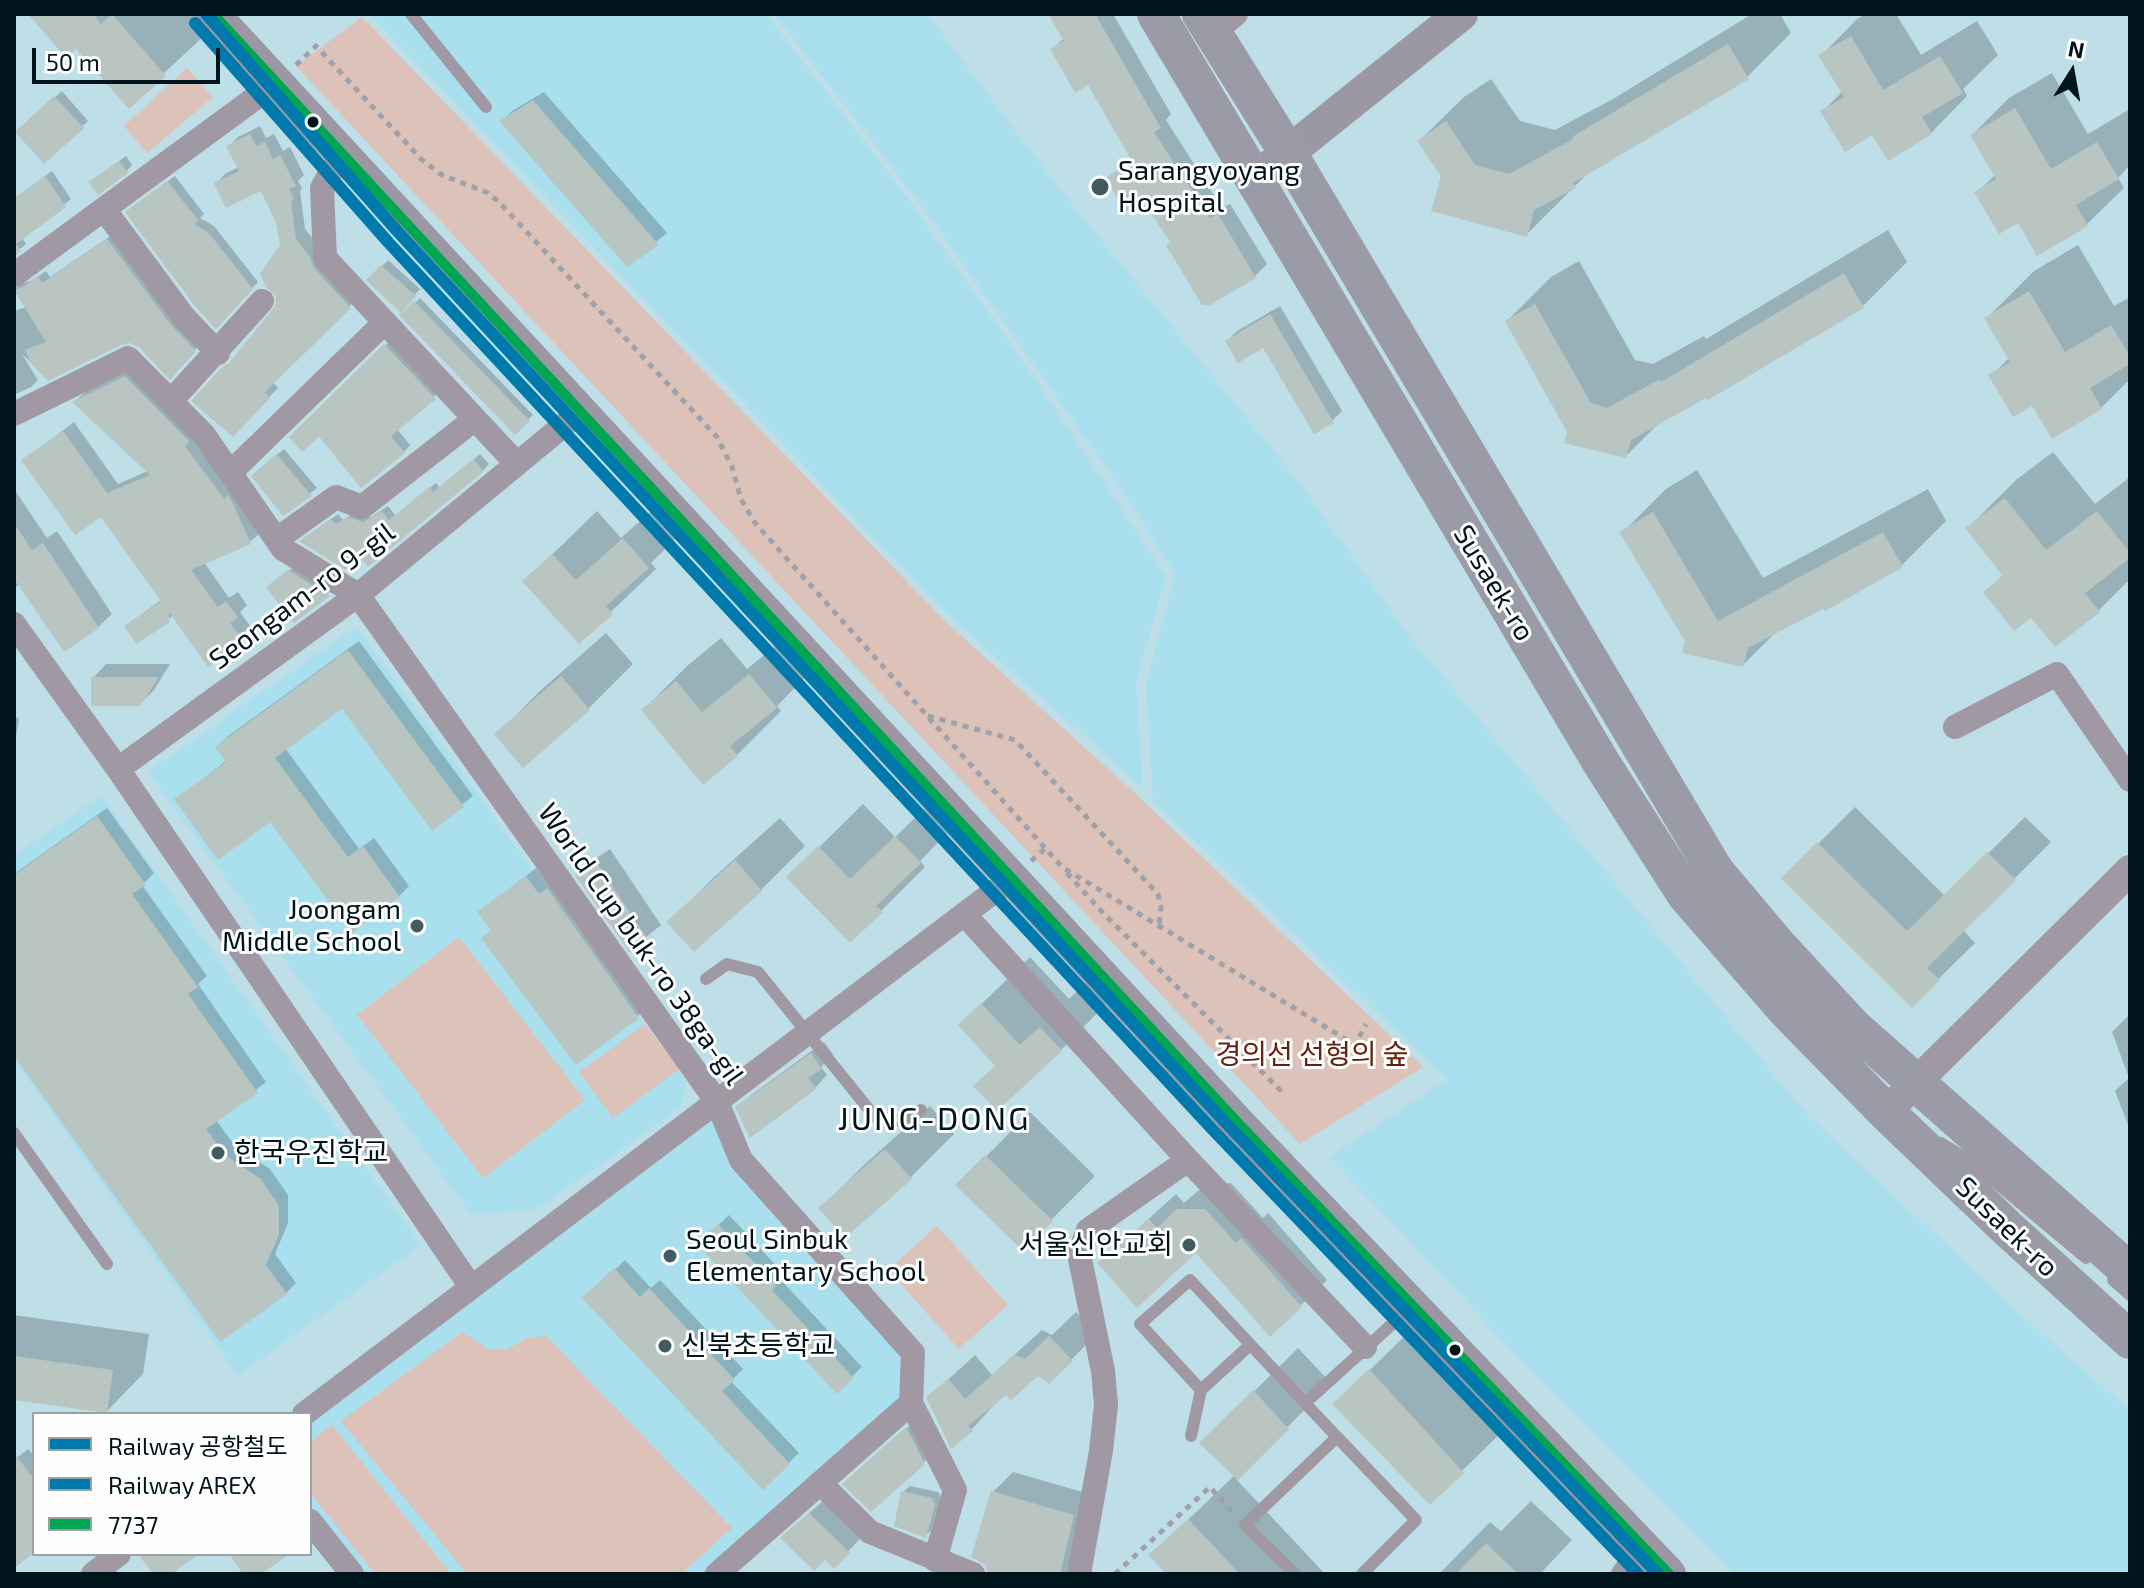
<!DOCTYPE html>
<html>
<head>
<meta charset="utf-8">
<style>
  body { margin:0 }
  #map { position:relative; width:2144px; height:1588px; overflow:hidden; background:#bedee8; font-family:"Exo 2","Noto Sans KR",sans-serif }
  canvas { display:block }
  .frame { position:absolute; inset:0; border:16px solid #00151b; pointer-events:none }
  .legend { position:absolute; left:32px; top:1412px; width:280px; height:144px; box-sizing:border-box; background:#fefefe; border:2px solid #98a1a3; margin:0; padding:10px 14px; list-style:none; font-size:24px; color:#00151b }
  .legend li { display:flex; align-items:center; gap:16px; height:40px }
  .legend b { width:40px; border:2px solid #98a1a3 }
  .north { position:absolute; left:2032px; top:32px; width:80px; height:80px; -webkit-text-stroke:6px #fefefe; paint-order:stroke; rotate:11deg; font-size:22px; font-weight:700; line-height:32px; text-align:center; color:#00151b }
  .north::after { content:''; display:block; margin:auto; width:28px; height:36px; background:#00151b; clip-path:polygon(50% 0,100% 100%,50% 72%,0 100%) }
  .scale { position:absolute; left:32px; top:48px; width:188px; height:36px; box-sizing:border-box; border:4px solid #00151b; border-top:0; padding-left:10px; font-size:24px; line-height:28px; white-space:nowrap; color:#00151b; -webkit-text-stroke:6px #fefefe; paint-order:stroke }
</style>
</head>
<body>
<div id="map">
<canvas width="2144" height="1588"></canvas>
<div class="frame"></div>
<ul class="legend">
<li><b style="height:10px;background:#0079ac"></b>Railway 공항철도</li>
<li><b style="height:10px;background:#0079ac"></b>Railway AREX</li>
<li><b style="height:10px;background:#00a651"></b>7737</li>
</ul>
<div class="north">N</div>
<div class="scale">50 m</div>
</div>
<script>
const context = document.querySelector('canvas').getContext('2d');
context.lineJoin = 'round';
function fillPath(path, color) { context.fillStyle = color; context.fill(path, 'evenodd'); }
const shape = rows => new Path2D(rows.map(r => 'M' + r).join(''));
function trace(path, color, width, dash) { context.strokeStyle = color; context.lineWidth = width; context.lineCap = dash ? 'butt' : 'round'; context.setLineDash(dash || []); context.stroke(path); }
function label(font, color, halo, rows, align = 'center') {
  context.font = font + ' "Exo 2","Noto Sans KR",sans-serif'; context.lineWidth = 6; context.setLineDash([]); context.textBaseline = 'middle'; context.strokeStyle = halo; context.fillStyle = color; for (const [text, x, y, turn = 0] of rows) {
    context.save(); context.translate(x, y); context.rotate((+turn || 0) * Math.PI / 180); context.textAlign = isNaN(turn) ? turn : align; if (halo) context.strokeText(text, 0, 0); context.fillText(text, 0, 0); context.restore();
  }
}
const built = shape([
  [370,14,766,14,911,203,1038,383,1166,576,1136,684,1143,788,938,605],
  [775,14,927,14,1062,192,1294,476,1410,637,1809,1117,2051,1342,2130,1411,2130,1574,1736,1574,1529,1368,1330,1157,1448,1079,1153,801,1146,686,1175,573,1116,481,926,211],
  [356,627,686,1081,681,1107,537,1209,471,1214,148,772],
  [101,795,421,1245,238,1375,14,1060,14,856],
  [717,1102,741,1160,913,1353,911,1403,717,1574,352,1574,310,1522,310,1414]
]);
const green = shape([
  [362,17,946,622,1138,796,1423,1067,1300,1144,296,66],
  [187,68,213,97,147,153,124,126],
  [459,937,585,1100,483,1178,357,1015],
  [645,1024,679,1069,613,1118,579,1072],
  [937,1226,1008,1305,959,1349,888,1270],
  [462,1332,488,1349,506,1350,527,1338,546,1336,732,1528,681,1574,467,1574,341,1421],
  [332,1425,451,1574,375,1574,310,1493,310,1442]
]);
const shadow = shape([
  [30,14,194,14,209,31,129,106,76,47],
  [1050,14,1113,14,1171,114,1166,120,1222,208,1230,204,1267,264,1255,276,1210,303,1144,198,1107,178,1133,158,1089,83,1052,50,1064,38],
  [1752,14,1780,14,1791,33,1747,77,1591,170,1526,235,1419,141,1464,97,1491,79,1520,121,1555,130,1613,99],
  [1866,14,1896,14,1921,55,1977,21,1998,55,1963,89,1967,96,1931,133,1873,133,1823,111,1842,92,1821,56,1857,19],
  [2052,73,2088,134,2130,109,2130,165,2118,178,2124,188,2087,224,2019,220,1977,193,1996,174,1972,135,2009,98],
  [62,91,88,121,44,161,17,132],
  [544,92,667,233,628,264,502,121,512,111],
  [260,126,266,138,274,134,283,151,290,147,304,175,298,181,302,188,300,191,305,229,359,297,273,382,278,388,233,434,234,358,279,304,282,246,278,222,262,188,216,184,225,174,239,167,229,146,238,137],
  [126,156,132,165,126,172,91,182],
  [52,171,71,199,21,237,26,244,14,254,14,199],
  [175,176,204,214,200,218,214,226,258,282,216,326,134,206],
  [1888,230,1907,262,1863,306,1661,421,1626,456,1569,431,1507,321,1551,277,1579,261,1635,360,1653,364,1704,336,1706,339],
  [115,233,201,343,170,377,140,346,130,341,121,343,48,378,22,354,38,380,31,387,14,395,14,311,26,307,14,290,21,283,31,281,46,271,50,277],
  [2078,245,2114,306,2130,297,2130,379,2101,408,2033,403,1991,376,2010,357,1987,318,2034,271],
  [388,260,420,289,401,310,369,280],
  [420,298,533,415,515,432,402,315],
  [1280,306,1342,411,1332,421,1264,345,1227,341,1237,331],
  [392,339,440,391,397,429,410,445,404,452,320,434,302,449,292,437],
  [136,367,198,429,261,532,250,542,204,562,229,598,238,592,247,605,240,612,253,630,242,640,173,615,167,621,126,626,162,599,101,515,24,460,74,422,118,484,148,471,74,402,85,392],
  [284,449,317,488,283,514,259,470],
  [2053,452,2095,504,2130,477,2130,579,2099,610,2055,645,2032,615,1986,592,2004,574,1968,528,2016,480],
  [480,454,489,464,483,470,363,557,308,536,338,514,343,520,355,512,371,517,388,506,396,516,436,483,440,488],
  [1697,470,1763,578,1928,489,1946,521,1902,565,1777,631,1743,665,1687,641,1622,533,1666,489],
  [14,489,47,538,57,531,112,614,98,627,20,584,14,588],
  [668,496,692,522,651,563,656,569,579,642,525,581,597,511,621,538],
  [296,565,335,588,294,620,275,581],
  [794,631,820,662,777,706,781,711,737,755,704,782,643,710,687,666,721,638,747,669],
  [606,633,633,664,589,708,523,765,497,734,541,690],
  [359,641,473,796,432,828,343,706,285,748,359,849,374,838,409,886,399,896,271,820,177,799,227,760,217,747,227,737],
  [106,664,170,664,154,690,140,704,93,678],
  [14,717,19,718,14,750],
  [940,794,963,817,920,861,925,867,881,911,789,877,863,804,895,837],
  [1855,807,1945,896,2025,817,2051,842,1963,930,1975,943,1912,1005,1784,878],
  [107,808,154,873,142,885,207,976,198,984,266,1082,216,1120,235,1146,270,1169,288,1195,288,1223,275,1254,296,1283,286,1293,14,1052,14,874],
  [780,818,805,846,761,890,694,949,669,922,713,878],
  [610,849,661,925,630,950,577,875,591,862],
  [536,868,648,1006,638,1016,493,929,480,912],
  [1030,957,1069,999,1088,981,1108,1002,1061,1050,997,1065,960,1025],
  [2130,1014,2130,1130,2115,1091,2129,1078,2112,1032],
  [824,1042,833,1054,821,1067,827,1075,815,1088,738,1108,751,1095],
  [930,1106,954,1134,910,1178,821,1208,865,1164],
  [1030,1112,1095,1176,1023,1248,958,1185],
  [1231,1183,1263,1218,1268,1213,1327,1280,1270,1335,1196,1250,1100,1263,1176,1194,1184,1203,1206,1184],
  [729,1215,785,1275,780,1279,862,1367,837,1391,699,1244],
  [625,1260,651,1288,660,1280,743,1369,731,1381,799,1453,763,1487,585,1298],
  [1076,1312,1097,1334,1049,1382,1038,1374,1006,1392,972,1429,952,1445,929,1397,975,1355,992,1375,1042,1330,1052,1335],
  [14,1315,149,1334,143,1374,107,1411,14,1398],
  [1415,1326,1507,1427,1430,1502,1335,1404],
  [1298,1348,1331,1383,1236,1479,1325,1574,1169,1574,1151,1555,1235,1475,1202,1443],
  [913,1423,930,1456,924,1462,851,1478],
  [28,1449,34,1456,34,1550,14,1553,14,1460],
  [1013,1472,1093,1495,1069,1574,1001,1574,993,1492],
  [910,1486,938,1492,941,1497,931,1530,925,1536,903,1492],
  [823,1501,861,1538,834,1566,796,1525],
  [1531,1501,1572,1540,1540,1574,1439,1574,1490,1522,1501,1531]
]);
const building = shape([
  [28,14,93,14,101,24,112,14,166,76,129,109,76,49,66,58],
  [1048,14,1095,14,1161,128,1154,132,1210,218,1218,214,1256,278,1210,305,1202,305,1166,245,1170,242,1143,201,1126,211,1105,178,1132,161,1088,85,1075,93,1050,49,1064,41],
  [1851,36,1883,90,1940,56,1963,93,1922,117,1932,134,1888,161,1872,135,1845,152,1820,111,1844,97,1818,55],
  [1728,44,1749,79,1573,183,1576,188,1534,210,1527,237,1431,211,1441,176,1417,141,1446,121,1475,165,1509,174,1573,139,1572,137],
  [54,96,84,128,44,164,15,132],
  [533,100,659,245,627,267,499,121],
  [2015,108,2051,169,2097,142,2119,179,2076,205,2088,226,2037,256,2018,223,1999,234,1974,192,1996,179,1970,135],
  [250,134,256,146,265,142,273,159,280,155,296,186,289,189,294,199,291,201,296,239,310,257,314,268,351,308,265,392,270,398,233,437,191,401,222,367,229,363,276,305,276,296,266,287,260,274,280,245,276,223,261,191,226,208,214,183,239,171,226,146],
  [119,161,128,173,98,195,88,182],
  [45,176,66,207,16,244,21,251,14,256,14,199],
  [167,181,199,221,194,224,208,232,253,289,216,329,195,306,125,212],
  [107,239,171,325,196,351,170,380,139,347,130,343,121,345,48,381,32,365,25,350,46,342,14,290,23,287,38,276,42,283],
  [381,265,416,296,401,313,366,280],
  [1844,273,1864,308,1708,400,1706,398,1631,440,1626,458,1564,443,1567,432,1505,321,1535,304,1591,403,1607,408,1660,379,1661,382],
  [2029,291,2065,352,2111,325,2130,356,2130,364,2090,388,2102,409,2052,439,2032,406,2013,417,1988,375,2010,362,1984,318],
  [414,301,530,421,515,435,399,315],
  [1270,314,1334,423,1314,434,1263,348,1238,363,1225,341],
  [384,344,436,399,391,436,405,453,361,488,317,434,317,439,302,452,289,437],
  [125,376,189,441,185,446,224,499,228,495,233,504,251,544,191,570,218,607,226,601,238,617,230,623,244,642,208,667,169,612,169,623,136,644,124,626,161,601,101,517,75,535,21,460,63,431,107,493,150,475,72,402],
  [276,454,312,496,283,516,251,476],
  [473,459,484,471,368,567,363,560,346,570,299,541,331,519,336,524,347,517,363,522,382,511,389,520,429,487,433,492],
  [2005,498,2046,550,2097,511,2130,553,2130,558,2085,593,2100,612,2055,647,2031,618,2014,631,1983,592,2003,576,1965,528],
  [1653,512,1718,621,1883,532,1903,567,1825,611,1823,609,1748,648,1743,667,1682,653,1685,641,1619,532],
  [14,523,32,550,43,543,99,628,64,652,14,579],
  [623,538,649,568,606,606,613,614,579,644,522,581,552,554,576,580],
  [288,570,330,596,294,623,266,587],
  [348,650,464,807,432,831,342,709,275,758,348,857,363,846,400,897,352,933,270,822,218,860,174,799,226,762,215,747],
  [749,674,777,708,730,746,738,756,703,785,641,710,676,681,702,712],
  [561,676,590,710,523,768,494,734],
  [91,677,159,677,140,706,91,706],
  [97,816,146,885,132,894,198,987,188,994,258,1093,206,1129,225,1155,261,1179,279,1206,279,1235,266,1265,287,1294,220,1342,14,1056,14,875],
  [895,836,921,863,876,906,883,912,850,943,786,877,818,846,850,879],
  [1817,842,1907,931,1987,852,2016,880,1927,968,1940,980,1912,1008,1781,878],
  [735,860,762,891,694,952,666,922],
  [596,861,648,940,630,953,575,875],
  [526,876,539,894,547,888,639,1018,576,1065,481,938,491,930,477,912],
  [981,1003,1020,1045,1040,1027,1062,1051,997,1111,973,1086,995,1066,958,1025],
  [811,1053,822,1069,808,1078,816,1089,750,1138,735,1107],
  [885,1149,912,1179,845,1238,818,1208],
  [985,1155,1053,1221,1023,1251,955,1185],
  [1177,1209,1205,1209,1236,1243,1241,1238,1302,1307,1270,1337,1196,1253,1137,1308,1097,1263,1149,1219,1157,1228],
  [718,1224,776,1286,772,1290,854,1378,837,1394,697,1244],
  [614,1268,640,1297,649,1288,735,1380,722,1391,790,1464,763,1490,582,1298],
  [1049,1336,1073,1361,1049,1384,1038,1376,1011,1400,1006,1395,968,1426,973,1431,951,1449,926,1397,948,1379,965,1399,1015,1355,1025,1359],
  [14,1356,113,1370,107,1413,14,1400],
  [1369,1369,1464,1473,1430,1505,1332,1404],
  [1253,1390,1289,1429,1238,1480,1199,1443],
  [906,1427,925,1464,871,1512,842,1484],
  [14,1453,34,1479,34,1553,14,1568],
  [901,1491,932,1498,935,1504,926,1538,894,1526],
  [991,1491,1074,1515,1060,1574,994,1574,988,1572,984,1564,971,1557],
  [809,1513,850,1553,834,1569,825,1560,814,1571,780,1538],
  [1188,1519,1240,1574,1166,1574,1148,1555],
  [1486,1543,1518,1574,1456,1574],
  [138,1554,199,1554,171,1574,153,1574],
  [229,1554,290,1554,261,1574,243,1574]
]);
const path = shape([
  [296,65,316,46,421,159,442,175,488,193,499,202,717,437,732,467,741,499,755,523,1062,867,1355,1045,1366,1024],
  [928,716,1015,740,1158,894,1161,907,1159,925],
  [1031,861,1046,848],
  [1067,873,1104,914,1282,1092],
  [1115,1574,1210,1487,1235,1515]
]);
const service = shape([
  [411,14,486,107],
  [706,979,727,964,758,972,875,1117,901,1121,921,1110],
  [14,1133,107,1264],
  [1941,1143,1970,1161,2086,1258],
  [2113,1280,2130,1295],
  [1250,1345,1201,1390,1140,1324,1190,1280,1305,1403],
  [1191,1436,1201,1390],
  [1337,1437,1305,1403,1410,1308],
  [1295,1574,1245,1525,1337,1437,1416,1520,1362,1574]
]);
const minor = shape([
  [1212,33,1236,14],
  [342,153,322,188,325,258,517,464],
  [104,209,183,316,218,353],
  [14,275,277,82],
  [171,401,262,301],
  [14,414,128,358,204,435,283,549,358,595,717,1102,741,1160,913,1353,911,1403,717,1574],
  [231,472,385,322],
  [277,539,336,497,362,507,475,419],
  [14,624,118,769,471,1287],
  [1955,727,2057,674,2130,780],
  [118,769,358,595,581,411],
  [964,914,1188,1160,1088,1230,1079,1254,1103,1371,1106,1405,1101,1451,1079,1574],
  [1188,1160,1365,1347],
  [911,1403,955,1490,935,1560],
  [304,1414,1012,878],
  [820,1483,870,1532,973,1574],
  [310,1521,352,1574],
  [93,1574,119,1554],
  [1623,1574,1644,1548]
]);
const tertiary = shape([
  [1886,1112,2130,870]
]);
const secondary = shape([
  [213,14,1238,1123,1669,1574],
  [1254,180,1461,14]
]);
const primary = shape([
  [1156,14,1602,764,1686,895,1788,1012,1886,1112,2006,1227,2130,1340],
  [1201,14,1288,153,1715,871,1779,947,1853,1027,2130,1272]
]);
const bus1 = shape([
  [213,14,1238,1123,1669,1574]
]);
const rail1 = shape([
  [206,14,398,232,1223,1120,1658,1574]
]);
const rail2 = shape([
  [195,23,388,242,1213,1130,1638,1574]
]);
const markers = [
  [313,122,7,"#00151b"],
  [1100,187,10,"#425b63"],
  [417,926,8,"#425b63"],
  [218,1153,8,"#425b63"],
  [1189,1245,8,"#425b63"],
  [670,1256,8,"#425b63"],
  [665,1346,8,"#425b63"],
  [1455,1350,7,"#00151b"]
];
const poiNames = [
  ["Sarangyoyang",1118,171],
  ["Hospital",1118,203],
  ["Joongam",401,910,"right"],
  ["Middle School",401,942,"right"],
  ["한국우진학교",234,1153],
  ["Seoul Sinbuk",686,1240],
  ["Elementary School",686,1272],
  ["서울신안교회",1173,1245,"right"],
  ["신북초등학교",681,1346]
];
const streetNames = [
  ["Susaek-ro",1494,583,59],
  ["Seongam-ro 9-gil",302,596,-37],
  ["World Cup buk-ro 38ga-gil",641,944,55],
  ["Susaek-ro",2007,1227,44]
];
const parkNames = [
  ["경의선 선형의 숲",1312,1055]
];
const quarterNames = [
  ["JUNG-DONG",934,1119]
];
fillPath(built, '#aadfee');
fillPath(green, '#ddc2ba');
fillPath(shadow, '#0003');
fillPath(building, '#b8c5c0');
trace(path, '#9ea1aa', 5, [6, 6]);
trace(service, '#a099a3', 12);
trace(minor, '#a099a3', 24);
trace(tertiary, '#a099a3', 30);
trace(secondary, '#9b98a3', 34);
trace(primary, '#9a9ba7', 38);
trace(bus1, '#00a651', 10);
trace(rail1, '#0079ac', 12);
trace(rail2, '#0079ac', 12);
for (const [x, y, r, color] of markers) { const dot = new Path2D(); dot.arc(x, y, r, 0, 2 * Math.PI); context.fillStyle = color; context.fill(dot); trace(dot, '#fefefe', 3); }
label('28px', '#00151b', '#fefefe', poiNames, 'left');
label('28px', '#00151b', '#fefefe', streetNames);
label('28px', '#65220d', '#fefefe', parkNames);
context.letterSpacing = '2px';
label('32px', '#00151b', '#fefefe', quarterNames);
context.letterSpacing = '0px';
</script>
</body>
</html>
